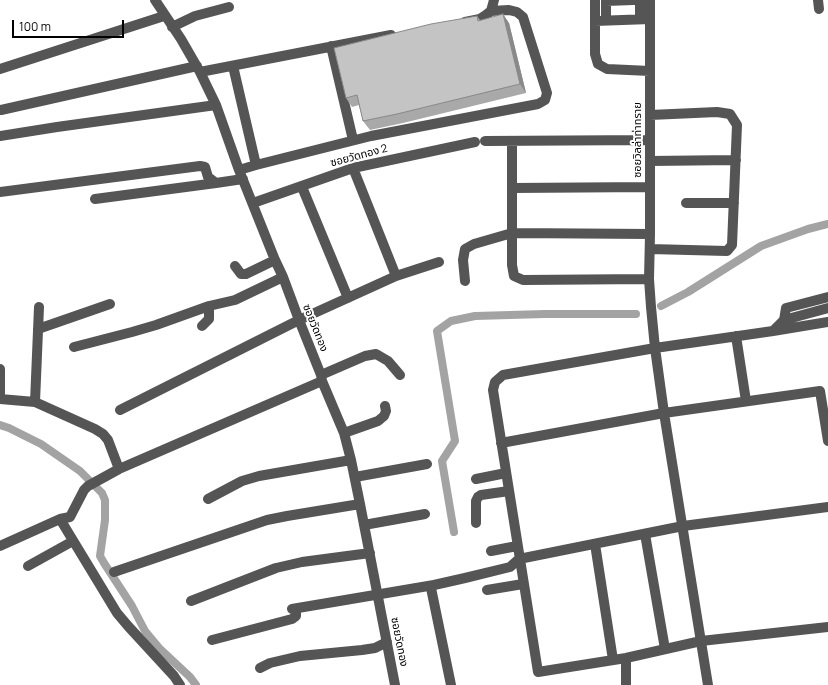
<!DOCTYPE html>
<html>
<head>
<meta charset="utf-8">
<style>
  body { margin:0 }
  #map { position:relative; width:828px; height:685px; overflow:hidden; background:#fff; font-family:Manrope,sans-serif }
  canvas { display:block }
  .scale { position:absolute; left:12px; top:20px; width:112px; height:18px; box-sizing:border-box; border:2px solid #000; border-top:0; padding-left:5px; font-size:12px; line-height:14px; white-space:nowrap; color:#000; -webkit-text-stroke:3px #fff; paint-order:stroke }
</style>
</head>
<body>
<div id="map">
<canvas width="828" height="685"></canvas>
<div class="scale">100 m</div>
</div>
<script>
const context = document.querySelector('canvas').getContext('2d');
context.lineJoin = 'round';
const shape = rows => new Path2D(rows.map(r => 'M' + r).join(''));
function trace(path, color, width, dash) { context.strokeStyle = color; context.lineWidth = width; context.lineCap = dash ? 'butt' : 'round'; context.setLineDash(dash || []); context.stroke(path); }
function fillPath(path, color) { context.fillStyle = color; context.fill(path, 'evenodd'); }
function label(font, color, halo, rows, align = 'center') {
  context.font = font + ' Manrope,"Noto Sans Thai",sans-serif'; context.lineWidth = 4; context.setLineDash([]); context.textBaseline = 'middle'; context.strokeStyle = halo; context.fillStyle = color; for (const [text, x, y, turn = 0] of rows) {
    context.save(); context.translate(x, y); context.rotate((+turn || 0) * Math.PI / 180); context.textAlign = isNaN(turn) ? turn : align; if (halo) context.strokeText(text, 0, 0); context.fillText(text, 0, 0); context.restore();
  }
}
const canal = shape([
  [661,306,688,292,761,246,808,229,828,224],
  [0,425,9,428,41,444,80,471,102,493,105,500,105,520,100,556,104,563,132,606,145,631,160,649,190,677,196,685],
  [454,532,442,461,455,441,437,331,451,321,475,316,545,314,636,314]
]);
const minor = shape([
  [155,0,181,39,200,72,216,105,239,170,275,260,283,277,299,320,321,375,322,381,344,433,351,460,360,504,395,685],
  [595,0,595,54,598,64,607,69,650,71],
  [606,0,606,20],
  [650,0,650,234,649,279,651,307,655,348,664,413,708,685],
  [818,0,819,9],
  [606,1,633,0],
  [640,19,640,0],
  [595,21,650,19],
  [465,22,480,19,486,15,491,11,494,0],
  [172,27,195,16,229,7],
  [331,46,353,140],
  [233,66,256,165],
  [0,69,164,16],
  [200,72,391,35],
  [1,110,197,66],
  [0,136,57,127,216,105],
  [485,141,650,140],
  [512,141,512,265,514,276,523,280,649,279],
  [650,161,736,160],
  [353,168,396,276],
  [239,170,256,165,371,136,538,104,545,100,547,93,523,17,517,12,509,10,491,11],
  [302,187,348,298],
  [512,188,650,187],
  [0,192,200,166,205,167,208,177,216,183,243,179],
  [95,199,216,183],
  [253,203,353,168,475,142],
  [686,203,734,203],
  [650,249,727,251,732,245,737,125,730,114,717,112,650,115],
  [235,266,241,274,246,274,275,260],
  [465,281,463,260,465,249,474,244,512,233,650,234],
  [784,320,828,308],
  [828,322,773,331,655,348,503,375,495,382,493,390,538,672,626,658,701,641,828,627],
  [202,326,209,319,209,306],
  [38,329,110,304],
  [773,331,784,320,786,308,828,297],
  [736,336,746,401],
  [74,347,132,332,156,325,209,306,235,300,283,277],
  [0,369,0,399],
  [321,375,365,356,376,354,388,361,400,375],
  [0,399,35,402,95,429,103,434,108,440,119,469],
  [35,402,39,307],
  [120,410,299,320,396,276,439,262],
  [344,433,378,421,384,416,386,411,385,406],
  [501,443,664,413,820,391,828,441],
  [355,477,427,464],
  [476,479,506,473],
  [208,499,242,481,259,476,351,460],
  [60,519,117,613,128,626,174,676,180,685],
  [476,523,476,501,478,497,481,495,509,491],
  [364,525,425,514],
  [645,534,665,649],
  [595,544,613,660],
  [0,546,60,519,70,517,84,490,88,486,119,469,322,381],
  [491,551,517,546],
  [28,566,73,541],
  [114,572,267,520,287,516,360,504],
  [487,590,523,584],
  [191,601,276,568,302,562,370,553],
  [292,609,434,585],
  [212,640,292,619,296,616,296,609],
  [626,658,626,685],
  [260,668,270,663,300,656,362,650,375,648,387,642],
  [451,685,431,588,434,585,465,578,510,567,519,559,683,526,828,507]
]);
const wall = shape([
  [477,16,480,20,509,23,526,93,403,123,370,130,363,121,359,105,352,107,346,98]
]);
const shadedWall = shape([
  [503,14,509,23,526,93,520,84]
]);
const building = shape([
  [503,14,520,84,397,114,363,121,357,95,346,98,334,48,431,24,477,16,478,21,503,14]
]);
const streetNames = [
  ["ซอยวิลล่าท่าทราย",638,140,-90],
  ["ซอยวัดทอง 2",359,156,-15],
  ["ซอยวัดทอง",315,328,68],
  ["ซอยวัดทอง",399,642,79]
];
trace(canal, '#a3a3a3', 8);
trace(minor, '#555', 10);
fillPath(wall, '#a9a9a9');
fillPath(shadedWall, '#898989');
fillPath(building, '#c4c4c4');
trace(building, '#898989', 1);
label('11px', '#000', '#fff', streetNames);
</script>
</body>
</html>
